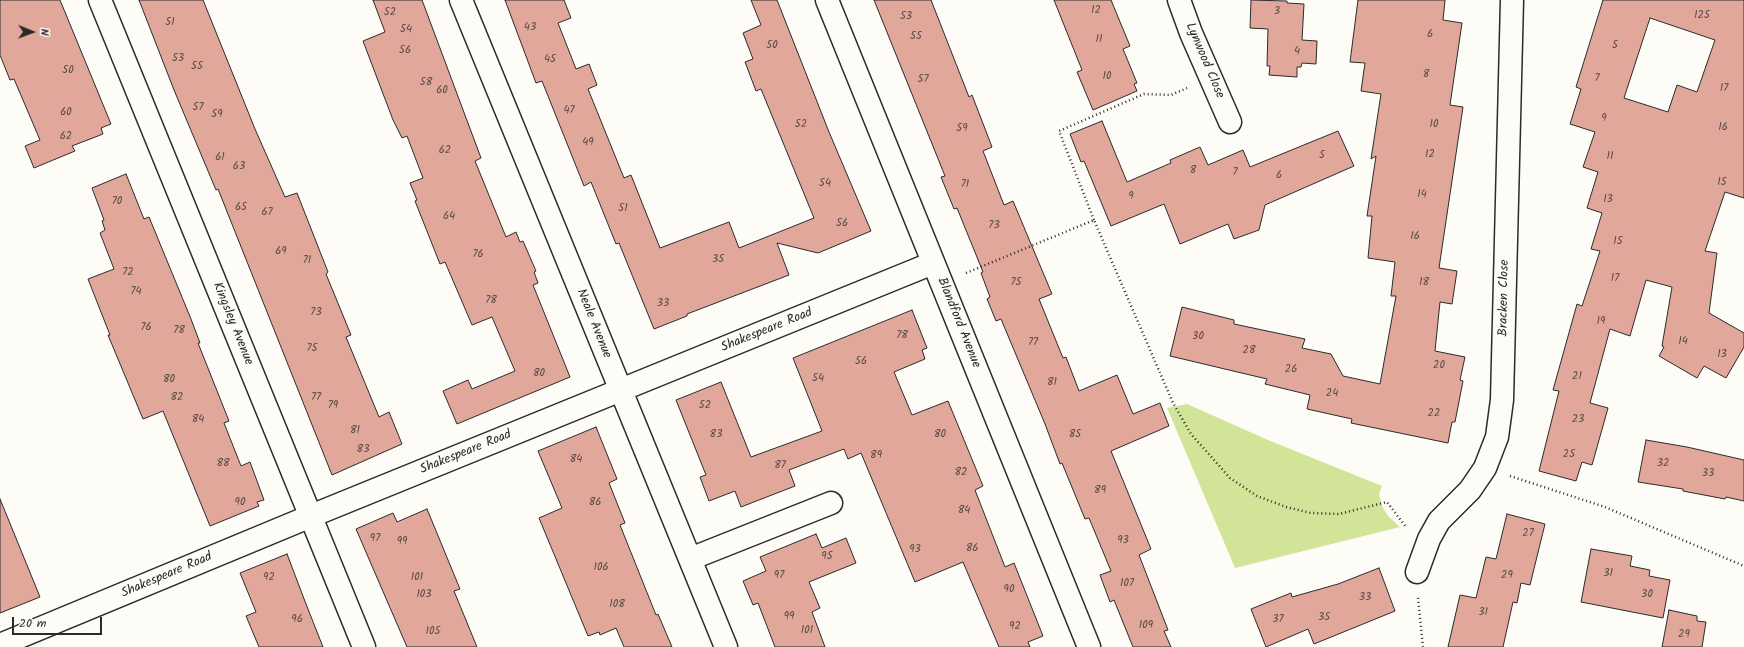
<!DOCTYPE html>
<html>
<head>
<meta charset="utf-8">
<style>
  body { margin:0 }
  #map { position:relative; width:1744px; height:647px; overflow:hidden; background:#fdfcf7; font-family:Kalam,sans-serif }
  canvas { display:block }
  .north { position:absolute; left:12px; top:12px; width:40px; height:40px; -webkit-text-stroke:3px #fdfcf7; paint-order:stroke; rotate:91deg; font-size:11px; font-weight:700; line-height:16px; text-align:center; color:#2b2b2b }
  .north::after { content:''; display:block; margin:auto; width:14px; height:18px; background:#2b2b2b; clip-path:polygon(50% 0,100% 100%,50% 72%,0 100%) }
  .scale { position:absolute; left:12px; top:617px; width:90px; height:18px; box-sizing:border-box; border:2px solid #2b2b2b; border-top:0; padding-left:5px; font-size:12px; line-height:14px; white-space:nowrap; color:#2b2b2b; -webkit-text-stroke:3px #fdfcf7; paint-order:stroke }
</style>
</head>
<body>
<div id="map">
<canvas width="1744" height="647"></canvas>
<div class="north">N</div>
<div class="scale">20 m</div>
</div>
<script>
const context = document.querySelector('canvas').getContext('2d');
context.lineJoin = 'round';
function fillPath(path, color) { context.fillStyle = color; context.fill(path, 'evenodd'); }
const shape = rows => new Path2D(rows.map(r => 'M' + r).join(''));
function trace(path, color, width, dash) { context.strokeStyle = color; context.lineWidth = width; context.lineCap = dash ? 'butt' : 'round'; context.setLineDash(dash || []); context.stroke(path); }
function label(font, color, halo, rows, align = 'center') {
  context.font = font + ' Kalam,sans-serif'; context.lineWidth = 3; context.setLineDash([]); context.textBaseline = 'middle'; context.strokeStyle = halo; context.fillStyle = color; for (const [text, x, y, turn = 0] of rows) {
    context.save(); context.translate(x, y); context.rotate((+turn || 0) * Math.PI / 180); context.textAlign = isNaN(turn) ? turn : align; if (halo) context.strokeText(text, 0, 0); context.fillText(text, 0, 0); context.restore();
  }
}
const green = shape([
  [1187,404,1268,440,1382,486,1379,494,1382,506,1388,516,1400,527,1235,568,1167,408]
]);
const building = shape([
  [0,0,60,0,111,124,101,128,103,134,72,146,75,151,34,168,25,146,40,140,14,79,10,80,0,55,0,0],
  [139,0,203,0,255,129,285,197,297,193,328,272,326,274,351,335,346,337,379,417,389,412,402,444,332,475,218,189,216,190,174,90,139,0],
  [373,0,422,0,481,158,475,161,506,237,516,232,520,242,523,241,536,271,534,272,538,283,533,285,570,377,457,424,443,391,468,380,472,389,515,371,492,317,472,325,445,262,440,264,415,201,417,200,410,183,423,178,407,136,402,138,393,120,363,41,385,32,373,0],
  [505,0,564,0,571,18,558,23,576,69,589,64,597,85,588,89,624,178,631,175,660,248,729,222,739,248,814,218,761,89,756,91,745,62,753,59,743,33,761,25,751,0,777,0,829,132,871,231,818,253,777,243,789,275,687,314,687,316,654,329,619,243,616,244,591,182,584,186,542,81,536,83,505,0],
  [874,0,931,0,969,97,972,95,992,147,983,151,1004,205,1013,201,1052,294,1039,299,1063,358,1066,357,1079,391,1117,375,1133,414,1160,403,1169,426,1111,451,1151,549,1139,555,1168,630,1164,631,1171,647,1133,647,1114,600,1110,602,1100,575,1111,571,1089,518,1085,519,1062,463,1060,464,1045,424,1001,319,996,321,987,299,990,297,981,273,983,272,957,208,954,209,941,177,945,176,874,0],
  [1054,0,1111,0,1130,46,1123,49,1137,83,1134,84,1137,91,1093,110,1077,72,1082,70,1054,0],
  [1251,0,1287,1,1287,3,1304,4,1302,40,1317,41,1316,64,1302,63,1301,67,1297,67,1297,77,1269,75,1270,66,1267,66,1268,29,1250,28,1251,0],
  [1358,0,1445,0,1443,20,1462,23,1450,105,1463,107,1439,268,1457,271,1452,304,1440,302,1435,351,1465,357,1460,380,1463,381,1455,422,1452,422,1448,443,1351,423,1352,419,1307,409,1310,395,1265,384,1267,379,1170,356,1182,307,1234,320,1234,324,1305,339,1302,348,1331,354,1343,376,1380,384,1396,296,1391,296,1395,262,1368,258,1372,216,1367,216,1376,156,1371,159,1381,94,1361,91,1365,63,1350,62,1358,0],
  [1603,0,1744,0,1744,198,1725,192,1705,251,1717,253,1709,313,1744,333,1744,347,1726,378,1704,366,1697,378,1659,356,1664,347,1662,346,1672,287,1646,280,1630,336,1610,329,1590,403,1608,408,1592,465,1582,462,1576,481,1539,471,1559,391,1553,390,1577,304,1582,306,1600,251,1591,249,1602,213,1587,208,1598,172,1583,167,1595,132,1570,124,1581,89,1576,87,1603,0],
  [1650,18,1715,40,1697,92,1677,85,1668,112,1624,98,1650,18],
  [1102,121,1127,182,1171,163,1170,160,1200,147,1208,165,1243,150,1250,167,1338,131,1354,166,1265,205,1259,230,1234,239,1228,224,1180,244,1164,204,1111,226,1084,161,1081,162,1070,134,1102,121],
  [126,174,144,219,149,217,191,319,200,343,198,343,229,421,224,423,241,466,250,462,264,500,257,502,259,506,210,526,163,411,143,419,108,335,110,335,88,279,114,269,100,233,105,230,102,221,104,220,92,188,126,174],
  [912,310,927,348,922,350,925,359,894,372,912,415,948,401,983,486,975,490,1005,567,1014,563,1043,636,1028,642,1030,647,999,647,963,562,915,582,861,453,848,459,844,449,789,470,795,486,741,507,735,491,709,501,700,477,706,475,676,400,721,382,751,457,822,431,793,358,912,310],
  [596,427,617,479,609,483,625,523,620,525,656,615,658,614,672,647,624,647,616,628,600,635,599,632,588,636,539,518,562,508,538,451,596,427],
  [1646,440,1687,447,1744,460,1744,501,1726,497,1725,499,1683,491,1683,489,1638,482,1646,440],
  [0,499,40,597,0,613,0,499],
  [427,509,460,589,454,591,477,647,407,647,356,529,393,513,397,522,427,509],
  [1507,514,1545,524,1530,585,1521,583,1517,603,1513,602,1503,647,1448,647,1460,595,1476,598,1486,557,1496,559,1507,514],
  [816,534,822,548,846,538,856,563,809,582,820,608,812,612,825,647,775,647,758,603,753,605,743,581,766,571,760,557,816,534],
  [1591,549,1632,556,1630,566,1650,570,1649,576,1670,580,1663,618,1581,602,1591,549],
  [287,554,306,604,323,647,259,647,246,616,256,612,240,573,287,554],
  [1379,568,1395,611,1314,644,1308,629,1266,647,1251,609,1291,593,1292,597,1338,584,1379,568],
  [1669,610,1697,616,1697,621,1706,622,1702,647,1662,647,1669,610]
]);
const path = shape([
  [1094,220,1059,131,1144,94,1171,95,1187,88],
  [966,273,1094,220,1173,403,1191,434,1230,478,1257,496,1286,507,1311,513,1339,514,1387,502,1406,527],
  [1510,476,1605,507,1744,566],
  [1418,598,1423,647]
]);
const minor = shape([
  [100,0,364,647],
  [461,0,726,647],
  [827,0,1089,647],
  [1179,0,1191,33,1230,122],
  [690,559,831,503],
  [1417,572,1429,539,1439,521,1470,490,1485,468,1497,437,1502,400,1512,0],
  [0,645,311,516,933,263]
]);
const numberNames = [
  ["12",1096,11],
  ["3",1277,12],
  ["52",390,13],
  ["125",1702,16],
  ["53",906,17],
  ["51",170,23],
  ["43",530,28],
  ["54",406,30],
  ["6",1430,35],
  ["55",916,37],
  ["11",1099,40],
  ["50",772,46],
  ["5",1615,46],
  ["56",405,51],
  ["4",1297,52],
  ["53",178,59],
  ["45",550,60],
  ["55",197,67],
  ["50",68,71],
  ["8",1426,75],
  ["10",1107,77],
  ["7",1597,79],
  ["57",923,80],
  ["58",426,83],
  ["17",1724,89],
  ["60",442,91],
  ["57",198,108],
  ["47",569,111],
  ["60",66,113],
  ["59",217,115],
  ["9",1604,119],
  ["52",801,125],
  ["10",1434,125],
  ["16",1723,128],
  ["59",962,129],
  ["62",66,137],
  ["49",588,143],
  ["62",445,151],
  ["12",1430,155],
  ["5",1322,156],
  ["11",1610,157],
  ["61",220,158],
  ["63",239,167],
  ["8",1193,171],
  ["7",1235,173],
  ["6",1279,176],
  ["15",1722,183],
  ["54",825,184],
  ["71",965,185],
  ["14",1422,195],
  ["9",1131,197],
  ["13",1608,200],
  ["70",117,202],
  ["65",241,208],
  ["51",623,209],
  ["67",267,213],
  ["64",449,217],
  ["56",842,224],
  ["73",994,226],
  ["16",1415,237],
  ["15",1618,242],
  ["69",281,252],
  ["76",478,255],
  ["35",718,260],
  ["71",307,261],
  ["72",128,273],
  ["17",1615,279],
  ["75",1016,283],
  ["18",1424,283],
  ["74",136,292],
  ["78",491,301],
  ["33",663,304],
  ["73",316,313],
  ["19",1601,322],
  ["76",146,328],
  ["78",179,331],
  ["78",902,336],
  ["30",1198,337],
  ["14",1683,342],
  ["77",1033,343],
  ["75",312,349],
  ["28",1249,351],
  ["13",1722,355],
  ["56",861,362],
  ["20",1439,366],
  ["26",1291,370],
  ["80",539,374],
  ["21",1577,377],
  ["54",818,379],
  ["80",169,380],
  ["81",1052,383],
  ["24",1332,394],
  ["82",177,398],
  ["77",316,398],
  ["79",333,406],
  ["52",705,406],
  ["22",1434,414],
  ["84",198,420],
  ["23",1578,420],
  ["81",355,431],
  ["83",716,435],
  ["80",940,435],
  ["85",1075,435],
  ["83",363,450],
  ["25",1569,455],
  ["89",876,456],
  ["84",576,460],
  ["88",223,464],
  ["32",1663,464],
  ["87",780,466],
  ["82",961,473],
  ["33",1708,474],
  ["89",1100,491],
  ["90",240,503],
  ["86",595,503],
  ["84",964,511],
  ["27",1528,534],
  ["97",375,539],
  ["93",1123,541],
  ["99",402,542],
  ["86",972,549],
  ["93",915,550],
  ["95",827,557],
  ["106",601,568],
  ["31",1608,574],
  ["97",779,576],
  ["29",1507,576],
  ["92",269,578],
  ["101",417,578],
  ["107",1127,584],
  ["90",1009,590],
  ["103",424,595],
  ["30",1647,595],
  ["33",1365,598],
  ["108",617,605],
  ["31",1483,613],
  ["99",789,617],
  ["35",1324,618],
  ["96",297,620],
  ["37",1278,620],
  ["109",1146,626],
  ["92",1015,627],
  ["101",807,631],
  ["105",433,632],
  ["29",1684,635]
];
const streetNames = [
  ["Lynwood Close",1204,61,67],
  ["Bracken Close",1505,298,-89],
  ["Blandford Avenue",958,323,68],
  ["Kingsley Avenue",232,324,68],
  ["Neale Avenue",593,324,68],
  ["Shakespeare Road",767,331,-22],
  ["Shakespeare Road",466,453,-22],
  ["Shakespeare Road",167,576,-23]
];
fillPath(green, '#d2e498');
fillPath(building, '#e0a79a');
trace(building, '#2b2b2b', 1);
trace(minor, '#2b2b2b', 25);
trace(path, '#2b2b2b', 2.5, [1, 3]);
trace(minor, '#fdfcf7', 22);
label('11px', '#584a47', null, numberNames);
label('13px', '#2b2b2b', '#fdfcf7', streetNames);
</script>
</body>
</html>
